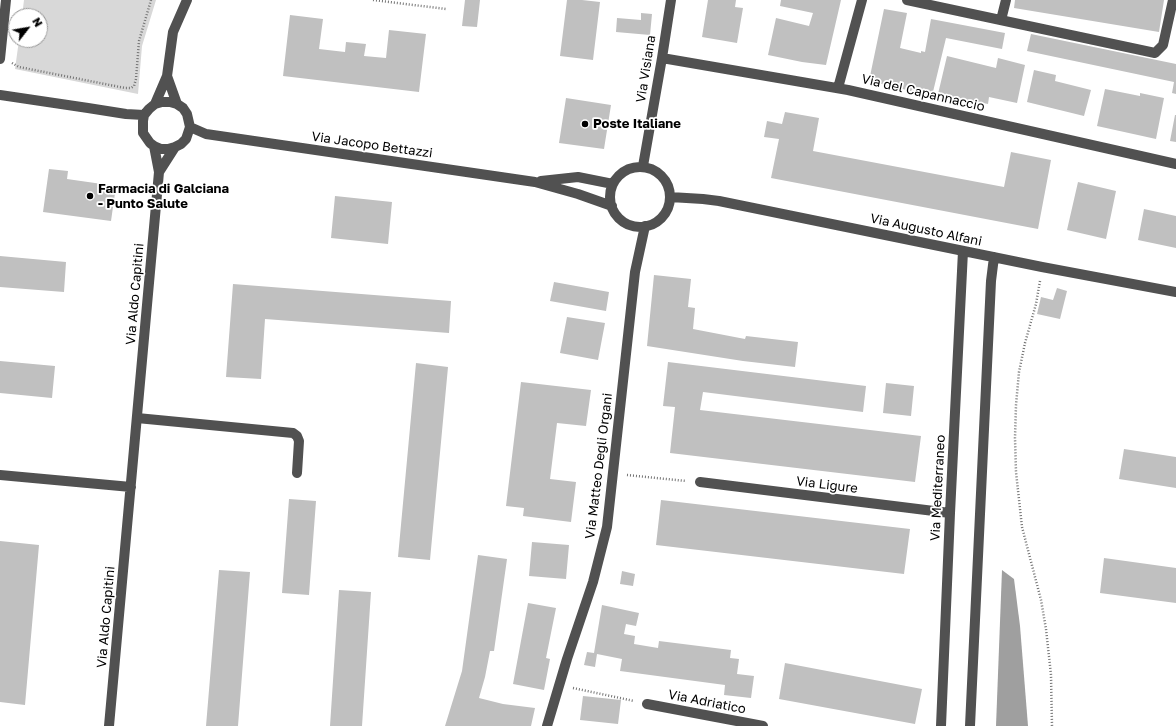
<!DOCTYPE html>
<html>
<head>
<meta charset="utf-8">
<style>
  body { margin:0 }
  #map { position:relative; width:1176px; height:726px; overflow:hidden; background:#fff; font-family:"Golos Text",sans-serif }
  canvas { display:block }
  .north { position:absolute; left:8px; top:8px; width:40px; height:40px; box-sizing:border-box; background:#fff; border:1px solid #999; border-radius:50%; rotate:59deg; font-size:11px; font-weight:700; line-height:16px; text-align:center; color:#000 }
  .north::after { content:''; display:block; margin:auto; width:14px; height:18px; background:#000; clip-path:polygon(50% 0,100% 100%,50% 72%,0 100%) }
</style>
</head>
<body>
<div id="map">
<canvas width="1176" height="726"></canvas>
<div class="north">N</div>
</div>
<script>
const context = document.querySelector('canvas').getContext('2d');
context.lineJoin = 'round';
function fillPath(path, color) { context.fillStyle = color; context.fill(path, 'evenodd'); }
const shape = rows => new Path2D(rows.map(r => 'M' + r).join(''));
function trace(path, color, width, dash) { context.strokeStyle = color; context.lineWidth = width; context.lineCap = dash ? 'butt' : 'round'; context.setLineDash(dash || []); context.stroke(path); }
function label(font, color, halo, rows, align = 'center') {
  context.font = font + ' "Golos Text",sans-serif'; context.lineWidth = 3.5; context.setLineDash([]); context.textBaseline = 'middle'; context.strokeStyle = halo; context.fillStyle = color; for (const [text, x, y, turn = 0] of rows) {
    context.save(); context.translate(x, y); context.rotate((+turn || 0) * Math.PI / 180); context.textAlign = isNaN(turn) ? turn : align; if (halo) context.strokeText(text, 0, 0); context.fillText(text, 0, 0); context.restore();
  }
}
const green = shape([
  [24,0,156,0,142,46,138,94,15,69,19,40,40,40,40,16,22,16]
]);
const water = shape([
  [1002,570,1014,579,1020,626,1028,726,996,726]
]);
const building = shape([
  [465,0,480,0,477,27,462,26],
  [567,0,582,0,600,2,593,60,560,56],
  [708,0,736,0,735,7,743,8,737,43,702,37],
  [781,0,841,0,826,65,802,62,768,55,776,18,809,26,813,13,780,6],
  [1015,0,1164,0,1159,32,1014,8],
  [884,9,907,13,900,48,921,53,921,51,925,52,931,19,1005,33,1002,49,946,38,932,96,869,81],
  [641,13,652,14,650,35,616,32,617,18,641,20],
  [290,15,323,19,319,49,345,52,346,42,366,44,364,56,386,58,389,30,426,34,419,92,283,76],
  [1031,34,1176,64,1176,94,1172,93,1174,82,1027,51],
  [947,56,996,68,998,58,1025,65,1017,103,989,97,988,104,938,94],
  [1034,70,1056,75,1055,81,1091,90,1084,116,1027,102],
  [1105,89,1140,96,1140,93,1164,98,1156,139,1097,126],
  [566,98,611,105,604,149,559,143],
  [785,112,819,118,813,151,1004,187,1011,152,1051,160,1038,229,771,178,779,139,764,137,767,121,782,124],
  [1175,115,1176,115,1176,142,1170,141],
  [49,169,68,171,67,179,116,186,111,221,43,212],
  [1078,182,1116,191,1106,239,1067,230],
  [335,196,392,202,388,244,331,238],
  [1144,209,1176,216,1176,248,1138,240],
  [0,256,66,262,64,292,0,287],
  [654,275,691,279,688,307,695,308,693,329,745,339,746,336,798,342,795,367,743,361,647,346],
  [554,282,609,292,606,311,550,301],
  [233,284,451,301,449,333,265,319,261,379,226,377],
  [1057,288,1067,291,1060,319,1037,314,1041,297,1053,300],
  [567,317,605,323,598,360,560,353],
  [0,361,55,366,52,398,0,393],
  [668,362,866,386,863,412,703,392,700,410,921,436,915,482,670,453,675,407,663,406],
  [416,363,448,367,430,560,398,557],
  [521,382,591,390,586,426,557,423,550,479,576,482,571,522,523,516,524,508,506,506],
  [886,383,914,386,911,416,883,413],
  [1124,449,1176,457,1176,488,1119,479],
  [289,499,316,501,309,595,282,593],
  [661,500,910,529,904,574,656,545],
  [0,541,39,545,25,705,0,702],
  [532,542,569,545,566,579,529,576],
  [478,555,507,559,494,651,490,651,485,677,479,698,503,704,535,708,531,726,445,726,462,671],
  [1104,558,1176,568,1176,603,1100,593],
  [219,570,250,572,238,726,206,726],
  [622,571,635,574,633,586,620,584],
  [339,590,371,592,362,726,330,726],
  [528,603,556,608,546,658,550,659,544,690,513,684],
  [602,605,639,613,636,626,626,624,624,634,635,636,634,644,658,648,659,641,731,650,730,658,739,659,737,674,754,676,751,698,724,695,725,685,620,671,622,659,597,654,595,667,584,665,587,652,594,653],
  [785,663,922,689,915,724,779,699],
  [583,696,621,700,618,724,580,720]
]);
const path = shape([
  [373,0,446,9],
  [12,63,19,67,125,88,131,88,134,86,136,79,139,41,151,0],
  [1040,281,1036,304,1025,343,1019,372,1016,405,1015,438,1016,472,1022,527,1041,600,1046,629,1051,675,1052,726],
  [627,475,686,481],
  [573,688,634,701]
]);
const minor = shape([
  [907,0,1155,53,1163,45,1173,0],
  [1001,20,1006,0],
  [662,58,848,90,1176,164],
  [0,59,6,0],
  [167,76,177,104],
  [838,88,862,0],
  [0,95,88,108,126,114,144,115],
  [155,104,162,102,170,102,177,104,183,108,187,114,190,127,186,139,181,144,175,147,168,149,161,149,154,146,150,143,143,133,143,121,144,115,149,109,155,104,167,76,173,32,187,0],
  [190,127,206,134,535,182,578,194,612,206],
  [643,166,662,58,671,0],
  '610 197a30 30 0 1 1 60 0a30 30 0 1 1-60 0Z',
  [159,172,175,147],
  [541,181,578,177,613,184],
  [670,197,703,199,719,201,1042,267,1176,292],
  [137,418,293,433,297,436,299,441,297,473],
  [0,475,131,487],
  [700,482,950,513],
  [647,704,763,726],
  [109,726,159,172,154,146],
  [547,726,567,659,593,582,607,527,635,272,645,226],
  [941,726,950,513,963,251],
  [970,726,991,281,994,257]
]);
const markers = [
  [585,124,4,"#000"],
  [90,196,4,"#000"]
];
const streetNames = [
  ["Via Visiana",646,69,-81],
  ["Via del Capannaccio",923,93,13],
  ["Via Jacopo Bettazzi",372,145,8],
  ["Via Augusto Alfani",926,230,12],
  ["Via Aldo Capitini",135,294,-85],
  ["Via Matteo Degli Organi",599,466,-83],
  ["Via Ligure",827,485,7],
  ["Via Mediterraneo",938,488,-87],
  ["Via Aldo Capitini",106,617,-85],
  ["Via Adriatico",707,702,11]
];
const poiNames = [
  ["Poste Italiane",593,124],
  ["Farmacia di Galciana",98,189],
  ["- Punto Salute",98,204]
];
fillPath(green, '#d8d8d8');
fillPath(water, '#9f9f9f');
fillPath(building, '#c0c0c0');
trace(path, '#737373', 2.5, [1, 2]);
trace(minor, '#515151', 10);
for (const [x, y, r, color] of markers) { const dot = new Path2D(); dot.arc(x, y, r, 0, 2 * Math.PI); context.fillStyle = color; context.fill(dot); trace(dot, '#fff', 1.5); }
label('13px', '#000', '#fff', streetNames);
label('bold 13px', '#000', '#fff', poiNames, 'left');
</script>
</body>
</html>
